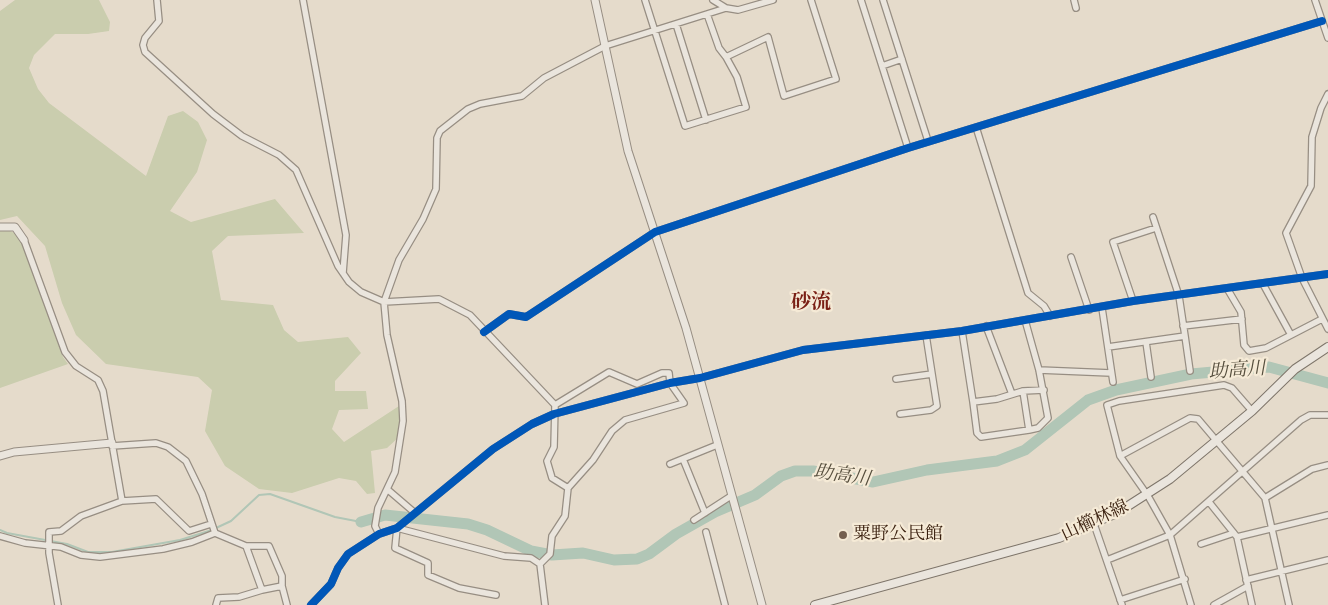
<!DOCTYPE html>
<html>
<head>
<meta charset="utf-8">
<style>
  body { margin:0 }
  canvas { display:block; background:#e5dbcb }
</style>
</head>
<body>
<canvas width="1328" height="605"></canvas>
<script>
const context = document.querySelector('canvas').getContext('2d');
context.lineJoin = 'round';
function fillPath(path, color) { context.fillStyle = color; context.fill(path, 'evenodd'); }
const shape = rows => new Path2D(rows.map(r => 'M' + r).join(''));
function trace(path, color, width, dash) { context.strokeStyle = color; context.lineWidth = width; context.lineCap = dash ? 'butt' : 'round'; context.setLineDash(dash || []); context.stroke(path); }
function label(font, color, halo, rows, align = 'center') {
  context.font = font + ' "IM FELL French Canon","Noto Serif JP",serif'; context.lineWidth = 4.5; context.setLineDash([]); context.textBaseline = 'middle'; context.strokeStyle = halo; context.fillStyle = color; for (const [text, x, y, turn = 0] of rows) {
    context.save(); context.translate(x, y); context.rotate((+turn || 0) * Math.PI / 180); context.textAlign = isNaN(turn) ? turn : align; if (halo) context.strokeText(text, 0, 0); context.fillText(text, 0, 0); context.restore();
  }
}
const green = shape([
  [15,0,99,0,110,22,109,31,88,34,55,34,34,55,29,68,38,89,49,103,146,176,168,116,183,111,198,122,207,140,197,172,170,211,191,222,275,199,304,233,228,236,212,251,221,300,273,305,284,330,298,342,348,337,361,353,335,381,335,391,366,391,368,409,339,410,332,429,344,442,399,406,399,437,387,448,371,451,375,493,367,494,356,481,339,478,292,493,259,489,225,466,205,431,212,390,198,377,106,364,76,335,62,303,45,246,17,216,0,220,0,11],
  [5,229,17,234,22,242,63,357,68,364,0,388,0,231]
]);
const stream = shape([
  [216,528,231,521,259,495,270,494,335,517,361,522],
  [0,530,7,533,67,544,88,552,112,552,180,540,212,530]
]);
const river = shape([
  [361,522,385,515,468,524,487,530,531,551,552,555,583,553,614,560,637,559,649,554,676,534,715,512,755,495,781,476,795,471,813,471,873,482,927,470,997,461,1025,450,1088,400,1116,390,1191,374,1269,367,1328,383]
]);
const minor = shape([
  [157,0,159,21,145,38,143,45,145,52,213,114,242,136,279,155,296,170,338,266,349,282,361,292,384,302,439,299,470,315,555,405,554,447,547,461,552,478,568,488],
  [303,0,346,235,343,273],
  [645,0,685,126,746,107,737,77,726,57,768,37,784,96,836,79,811,0],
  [713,0,726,8,738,10,773,0],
  [861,0,908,148],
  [883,0,928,141],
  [1074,0,1076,8],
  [1315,0,1328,38],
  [707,14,719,48,726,57],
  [676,24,706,120],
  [882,66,902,59],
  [1328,94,1321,108,1312,137,1311,186,1286,233,1302,278,1328,329],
  [976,127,1028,293,1044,306,1050,316],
  [1153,217,1179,296,1185,336],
  [24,240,65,352,76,366,98,380,103,391,122,501],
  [1071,257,1089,310],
  [1263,284,1291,335],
  [1228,290,1241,312,1244,345,1249,351,1266,348,1322,319],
  [1133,301,1113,242,1156,228],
  [1102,308,1113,382],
  [1025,320,1039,370,1048,418,1038,428,1029,430,981,437,977,433,973,402,997,399,1023,391,1029,430],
  [986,326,1012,394],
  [1183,326,1242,319],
  [962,331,973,402],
  [484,332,509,314,526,317,655,232,908,148,1322,21],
  [1146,342,1151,377],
  [1108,347,1185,336,1190,371],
  [1039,370,1111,373],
  [896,379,932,374],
  [1023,391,1044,390],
  [900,414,931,410,937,406,926,335],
  [112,446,156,443,168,447,186,461,202,494,215,533,246,546,262,590,282,586,287,605],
  [1120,456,1190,418,1198,419,1265,498,1289,605],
  [683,459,705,513],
  [670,464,717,445],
  [387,489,415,513],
  [1265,498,1312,469,1328,465],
  [1209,502,1237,537,1252,605],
  [694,520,731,496],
  [1094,524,1122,605],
  [706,532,725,605],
  [379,534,375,526,378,508,395,472,403,421,402,401,387,335,384,302,399,260,423,219,436,189,437,138,440,131,468,109,480,104,522,96,544,78,605,46,726,8],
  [0,536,25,543,61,547,81,555,100,557,163,549,192,542,215,533],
  [1237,537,1328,515],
  [1201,544,1234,533],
  [246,546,269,546,282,576,282,586],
  [1107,560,1170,535,1301,420,1310,415,1328,415],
  [1246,580,1328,560],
  [496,595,459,588,428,575,428,563,395,548,397,528,504,556,531,558,540,564],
  [1120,600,1185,579],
  [58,605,49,553,49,532,61,531,81,516,122,501,156,499,189,531,211,524],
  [216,605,218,598,239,597,262,590],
  [311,605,331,584,338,568,348,554,379,534,397,528,493,449,532,424,554,414,670,383,700,378,803,350,962,331,1133,301,1328,274],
  [545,605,540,564,550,554,552,536,565,516,568,488,593,460,612,431,625,420,684,403,670,383,669,373,662,373,637,384,609,372,555,405],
  [1191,605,1170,535,1148,496,1120,456,1107,405,1119,401,1224,385,1232,388,1252,411],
  [1214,605,1248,586]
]);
const tertiary = shape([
  [595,0,628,151,686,328,762,605],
  [0,227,15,227,24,240],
  [0,456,14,452,112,443]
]);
const secondary = shape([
  [815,605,1059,538,1117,513,1170,479,1252,411,1295,369,1328,347]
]);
const cycleway = shape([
  [484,332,509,314,526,317,655,232,908,148,1322,21],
  [311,605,331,584,338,568,348,554,379,534,397,528,493,449,532,424,554,414,670,383,700,378,803,350,962,331,1133,301,1328,274]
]);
const markers = [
  [843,535,5,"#756050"]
];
const streetNames = [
  ["山櫛林線",1095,521,-25]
];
const poiNames = [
  ["粟野公民館",853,535]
];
const waterNames = [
  ["助高川",1237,371,-4],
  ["助高川",842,476,8]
];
const quarterNames = [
  ["砂流",811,303]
];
fillPath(green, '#cacdae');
trace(stream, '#b1c6b6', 2);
trace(river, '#b1c6b6', 11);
trace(minor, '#978e83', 8);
trace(tertiary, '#978e83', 9);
trace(secondary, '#7e756a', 10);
trace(minor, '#eae5dd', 5.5);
trace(tertiary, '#eae5dd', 7);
trace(secondary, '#eae5dd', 8);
trace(cycleway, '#0057b8', 8);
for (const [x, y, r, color] of markers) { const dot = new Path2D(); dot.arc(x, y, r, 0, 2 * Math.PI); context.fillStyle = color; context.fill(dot); trace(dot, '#f5ead6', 2); }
label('18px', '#381e0d', '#f5ead6', streetNames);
label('18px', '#381e0d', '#f5ead6', poiNames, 'left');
label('italic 19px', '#564e3d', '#f5ead6', waterNames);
label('bold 20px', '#7a1f14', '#f5ead6', quarterNames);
</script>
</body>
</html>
